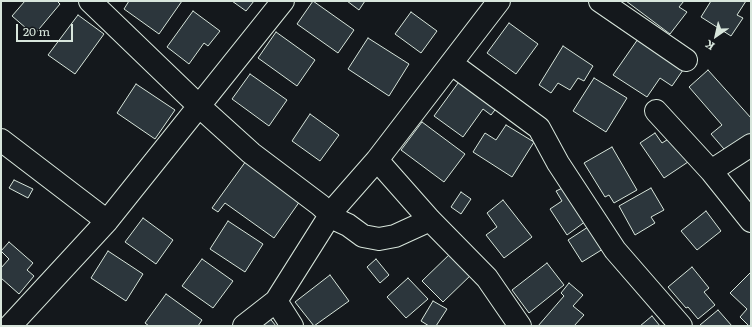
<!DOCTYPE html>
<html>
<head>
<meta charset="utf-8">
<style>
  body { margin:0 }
  #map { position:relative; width:752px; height:327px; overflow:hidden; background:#14181c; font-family:Literata,serif }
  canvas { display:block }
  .frame { position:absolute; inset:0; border:2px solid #d8e6dc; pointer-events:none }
  .north { position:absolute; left:696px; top:16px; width:40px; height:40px; -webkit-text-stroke:3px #14181c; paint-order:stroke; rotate:214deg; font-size:11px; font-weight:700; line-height:16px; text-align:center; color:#d8e6dc }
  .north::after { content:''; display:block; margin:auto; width:14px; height:18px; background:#d8e6dc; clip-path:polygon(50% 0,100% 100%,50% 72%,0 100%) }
  .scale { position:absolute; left:16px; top:24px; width:57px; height:18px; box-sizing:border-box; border:2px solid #d8e6dc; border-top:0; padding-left:5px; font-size:12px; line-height:14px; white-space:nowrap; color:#d8e6dc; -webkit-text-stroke:3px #14181c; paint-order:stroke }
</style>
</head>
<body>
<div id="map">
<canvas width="752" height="327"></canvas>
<div class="frame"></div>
<div class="north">K</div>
<div class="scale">20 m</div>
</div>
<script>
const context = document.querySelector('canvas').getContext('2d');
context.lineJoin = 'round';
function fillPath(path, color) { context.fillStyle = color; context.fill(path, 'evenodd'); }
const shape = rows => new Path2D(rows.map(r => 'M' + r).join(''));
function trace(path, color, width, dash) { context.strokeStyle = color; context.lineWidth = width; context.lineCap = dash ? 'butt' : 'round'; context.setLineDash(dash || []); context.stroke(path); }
const building = shape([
  [25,1,57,1,60,4,34,35,12,16,25,1],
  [129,1,182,1,159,34,124,9,129,1],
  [232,1,254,1,246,11,232,1],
  [313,1,354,30,338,53,297,24,313,1],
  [347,1,365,1,359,10,347,1],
  [626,1,684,1,679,7,687,12,670,34,626,1],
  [711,1,746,1,737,15,743,18,731,36,701,17,711,1],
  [193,11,220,31,208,46,204,43,189,64,167,47,193,11],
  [411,12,437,31,421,53,395,34,411,12],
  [78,15,104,34,75,74,48,55,78,15],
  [509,23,538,44,516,74,487,53,509,23],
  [276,32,315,60,297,86,258,58,276,32],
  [368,38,409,64,389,96,348,69,368,38],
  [638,39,683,70,672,86,660,78,647,97,613,75,638,39],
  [563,46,593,66,584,81,578,78,570,90,558,83,551,93,539,85,563,46],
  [708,70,751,118,751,137,730,156,711,134,722,125,689,87,708,70],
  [250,74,287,100,269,126,232,99,250,74],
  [594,78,627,98,606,132,573,111,594,78],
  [461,79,498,106,491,115,483,109,463,137,434,116,461,79],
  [136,84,175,110,155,139,117,113,136,84],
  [310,114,339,135,320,161,292,141,310,114],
  [422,122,465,154,444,182,401,150,422,122],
  [506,125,534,142,512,177,473,152,485,133,496,140,506,125],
  [655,133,662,143,670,138,688,162,664,178,640,143,655,133],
  [612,147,637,190,614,203,609,195,605,197,584,163,612,147],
  [246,161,300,201,274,238,225,203,218,212,212,208,246,161],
  [14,180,33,189,28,198,9,188,14,180],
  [567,186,586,221,567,235,550,209,562,201,556,191,567,186],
  [651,188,664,210,651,217,655,223,635,235,619,206,651,188],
  [461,192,471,199,461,214,451,207,461,192],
  [503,200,532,237,504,258,486,235,497,227,487,213,503,200],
  [706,211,721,231,697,250,681,231,706,211],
  [143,218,173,240,156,264,125,242,143,218],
  [228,221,263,244,245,272,210,249,228,221],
  [588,227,603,249,582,262,568,240,588,227],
  [9,242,33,263,27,270,34,276,19,294,1,278,1,268,9,259,1,251,9,242],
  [108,251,143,274,126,301,91,278,108,251],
  [452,252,473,273,443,302,422,281,452,252],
  [202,259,233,281,213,308,182,286,202,259],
  [376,259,389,275,380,283,367,267,376,259],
  [547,263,564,285,529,313,512,290,547,263],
  [692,267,709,288,704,292,715,305,698,319,688,307,686,308,668,287,692,267],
  [751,272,751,326,749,326,740,317,747,309,730,293,751,272],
  [330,275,349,301,314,326,295,302,330,275],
  [408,278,428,299,406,318,387,297,408,278],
  [569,283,583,295,573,306,584,315,574,326,538,326,564,296,561,293,569,283],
  [166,294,202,320,198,326,149,326,145,323,166,294],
  [433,301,447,309,436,326,429,326,421,321,433,301],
  [718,310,732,326,701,326,700,325,718,310],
  [268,316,276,326,256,326,268,316],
  [652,316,660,326,640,326,652,316]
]);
const minor = shape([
  [90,1,199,106,251,153,320,205,335,219,348,225,363,236,379,239,395,236,430,220],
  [600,1,686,60],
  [452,64,539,128,558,163,615,250,681,326],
  [656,111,711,171,751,221],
  [1,140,107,221],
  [377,160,430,220,487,278,520,326],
  [711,171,751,145],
  [276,301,292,326],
  [10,326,107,221,283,1],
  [244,326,276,301,334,209,377,160,499,1]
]);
fillPath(building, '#2c363c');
trace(building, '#d8e6dc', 1);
trace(minor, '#d8e6dc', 24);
trace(minor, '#14181c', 22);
</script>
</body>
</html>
